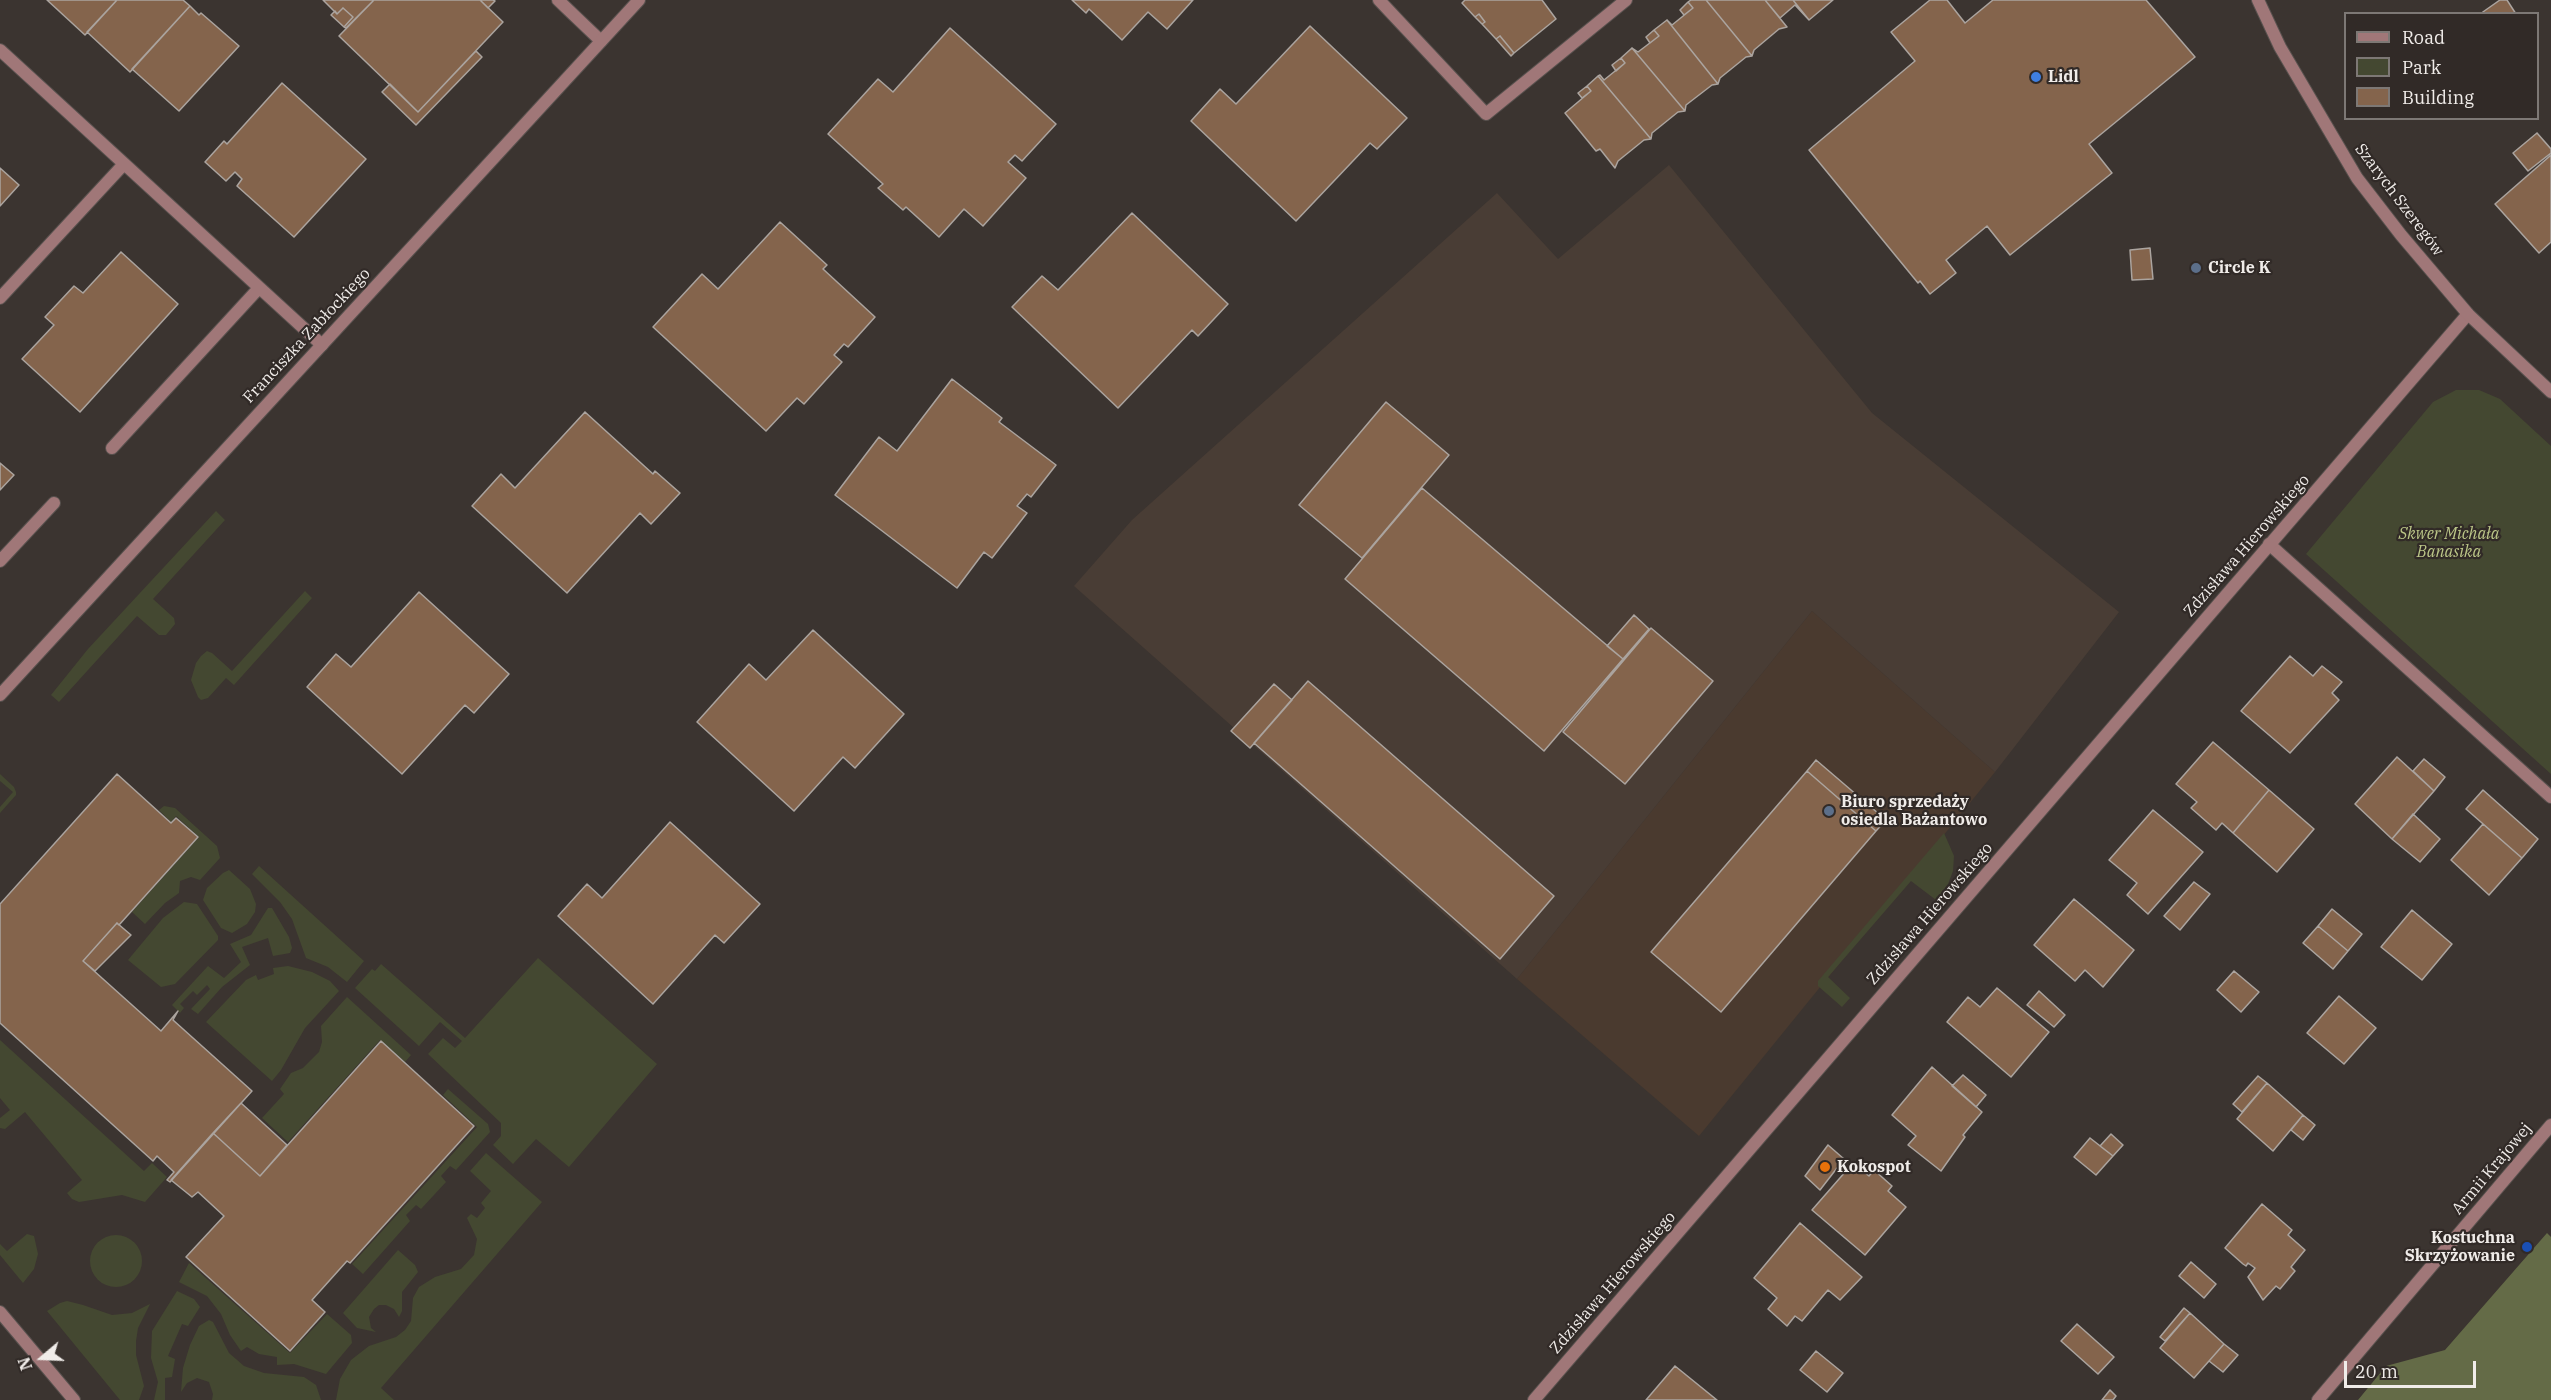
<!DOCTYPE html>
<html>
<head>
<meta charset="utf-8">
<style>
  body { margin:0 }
  #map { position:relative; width:2551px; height:1400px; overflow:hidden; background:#3b3430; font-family:"IBM Plex Serif",serif }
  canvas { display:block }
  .legend { position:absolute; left:2344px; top:12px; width:195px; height:108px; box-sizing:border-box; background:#312a27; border:2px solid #7d7875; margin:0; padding:8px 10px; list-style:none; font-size:18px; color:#f0ece9 }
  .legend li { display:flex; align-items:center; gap:12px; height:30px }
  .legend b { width:30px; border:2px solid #7d7875 }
  .north { position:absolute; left:12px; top:1328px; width:60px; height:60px; -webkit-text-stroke:4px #312a27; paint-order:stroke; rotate:251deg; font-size:16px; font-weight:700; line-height:24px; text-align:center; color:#f0ece9 }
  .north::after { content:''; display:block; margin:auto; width:21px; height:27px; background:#f0ece9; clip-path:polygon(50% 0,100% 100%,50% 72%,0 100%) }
  .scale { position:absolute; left:2344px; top:1361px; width:132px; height:27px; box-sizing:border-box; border:3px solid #f0ece9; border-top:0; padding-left:8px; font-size:18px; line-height:21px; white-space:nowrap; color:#f0ece9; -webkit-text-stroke:4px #312a27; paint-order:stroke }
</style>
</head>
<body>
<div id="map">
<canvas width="2551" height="1400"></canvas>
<ul class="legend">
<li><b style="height:8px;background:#a07778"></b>Road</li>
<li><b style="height:16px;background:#444831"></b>Park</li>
<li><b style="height:16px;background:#84644c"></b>Building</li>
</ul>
<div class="north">N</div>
<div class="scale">20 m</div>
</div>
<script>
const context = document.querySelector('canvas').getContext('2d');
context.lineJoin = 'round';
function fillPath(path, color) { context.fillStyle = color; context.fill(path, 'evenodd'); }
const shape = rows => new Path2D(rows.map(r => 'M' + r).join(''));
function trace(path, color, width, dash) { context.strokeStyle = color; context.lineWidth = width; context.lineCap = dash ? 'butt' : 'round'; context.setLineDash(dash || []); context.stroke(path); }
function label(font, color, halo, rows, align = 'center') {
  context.font = font + ' "IBM Plex Serif",serif'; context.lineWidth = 4.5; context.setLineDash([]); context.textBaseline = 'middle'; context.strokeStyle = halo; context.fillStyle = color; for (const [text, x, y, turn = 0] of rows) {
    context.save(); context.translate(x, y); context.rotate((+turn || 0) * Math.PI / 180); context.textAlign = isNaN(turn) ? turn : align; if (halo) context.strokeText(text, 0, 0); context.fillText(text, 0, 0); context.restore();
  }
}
const commercial = shape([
  [1812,611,1995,772,1699,1136,1517,979]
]);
const built = shape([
  [1669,165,1872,413,2119,612,1995,772,1812,611,1517,979,1074,586,1132,520,1497,193,1558,259]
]);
const green = shape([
  [2456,390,2479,390,2500,399,2551,446,2551,774,2306,554,2433,402],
  [216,511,225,520,153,599,174,618,175,624,166,635,159,635,137,616,59,702,51,695,88,649],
  [305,591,312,598,234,685,226,678,208,698,201,700,198,697,191,680,196,663,201,656,207,651,212,653,232,671],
  [0,774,14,787,16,792,16,795,0,813,0,807,13,792,0,781],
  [164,806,175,808,217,846,220,858,200,880,191,877,180,881,179,893,165,903,145,924,132,912,199,837,176,816,171,822,159,810],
  [1944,833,1954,856,1953,871,1948,884,1936,900,1911,881,1828,977,1850,998,1842,1007,1818,986,1818,981],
  [259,866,364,961,347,982,328,967,306,958,292,919,280,902,252,874],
  [229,870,250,889,256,904,255,912,247,924,232,933,221,928,203,900,207,888,223,873],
  [184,902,197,904,218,936,218,940,175,984,161,987,128,960,163,918],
  [268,908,272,908,289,937,292,948,290,953,273,956,268,938,242,947,250,965,222,987,198,1014,191,1009,210,989,207,985,197,995,193,991,180,1004,184,1008,180,1013,172,1005,208,966,224,978,241,962,230,944,251,935],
  [538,958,657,1064,569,1167,536,1139,513,1164,493,1145,501,1136,501,1123,428,1054,443,1038,455,1048,462,1041,440,1022,419,1046,355,988,372,969,375,971,381,964,465,1038],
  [288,966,312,972,330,981,339,991,305,1028,281,1070,272,1081,206,1022,246,980,256,975,258,980,274,974,273,968],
  [347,997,411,1055,405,1062,380,1040,288,1142,262,1118,284,1094,280,1089,291,1073,303,1068,319,1052,322,1042,321,1026],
  [0,1040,144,1171,152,1163,167,1177,145,1202,122,1195,79,1202,72,1199,67,1193,82,1180,25,1112,5,1129,0,1128,0,1118,10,1110,0,1098],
  [448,1089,488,1124,490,1132,456,1170,450,1166,441,1176,446,1182,421,1209,416,1205,406,1215,410,1221,363,1274,352,1264,477,1127,443,1095],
  [486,1153,542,1202,381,1388,394,1400,336,1400,340,1379,351,1360,369,1346,396,1337,405,1330,411,1321,413,1298,419,1287,435,1277,461,1269,474,1255,477,1239,467,1218,471,1214,477,1218,485,1208,481,1203,491,1191,470,1171],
  [27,1234,34,1236,38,1254,34,1269,23,1283,0,1255,0,1244,7,1251],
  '90 1261a26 26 0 1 1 52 0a26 26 0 1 1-52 0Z',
  [398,1250,415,1265,418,1272,402,1292,402,1311,399,1317,394,1309,386,1305,379,1305,374,1309,369,1317,371,1328,376,1332,357,1328,343,1313],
  [189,1263,290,1353,327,1314,351,1335,352,1343,326,1374,294,1364,277,1365,277,1357,259,1354,247,1347,241,1351,230,1335,221,1314,207,1296,179,1282],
  [177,1291,194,1299,200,1307,188,1326,182,1324,168,1356,175,1359,172,1377,165,1378,165,1400,154,1400,158,1382,151,1358,152,1331],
  [67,1301,83,1305,112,1315,132,1313,150,1304,138,1328,136,1341,136,1355,144,1386,139,1400,120,1400,47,1311,60,1303],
  [209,1320,213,1322,229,1353,244,1366,264,1373,304,1377,316,1385,321,1400,212,1400,213,1394,209,1382,197,1378,187,1383,181,1392,183,1368,190,1345,199,1326]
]);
const forest = shape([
  [2547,1233,2551,1237,2551,1400,2358,1400,2386,1366,2445,1350]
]);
const building = shape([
  [47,0,117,0,85,35,47,0],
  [117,0,183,0,190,6,130,72,87,32,117,0],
  [323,0,374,0,346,28,344,27,353,17,343,8,337,14,323,0],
  [374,0,480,0,503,22,418,112,339,36,374,0],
  [480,0,493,0,495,1,488,8,480,0],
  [1072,0,1193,0,1167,29,1148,12,1122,40,1089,9,1086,13,1072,0],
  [1465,0,1542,0,1556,19,1514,53,1500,36,1496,39,1482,24,1485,22,1479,14,1475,17,1462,3,1465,0],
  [1691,0,1706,0,1752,56,1746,57,1720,78,1718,84,1667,20,1672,25,1693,8,1688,2,1691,0],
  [1706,0,1765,0,1787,27,1779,29,1754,50,1752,56,1706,0],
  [1765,0,1793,0,1809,20,1795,5,1780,18,1765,0],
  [1793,0,1833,0,1809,20,1793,0],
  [1930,0,1947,0,1965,23,1993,0,2146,0,2195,57,2089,144,2112,173,2010,255,1987,226,1946,260,1956,273,1930,294,1920,281,1918,283,1809,150,1915,61,1891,32,1930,0],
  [2500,0,2507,0,2516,14,2480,14,2500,0],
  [1688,2,1693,8,1684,15,1680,10,1688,2],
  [190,6,199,15,201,13,239,46,179,111,132,69,190,6],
  [343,8,353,17,344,27,331,15,335,11,337,14,343,8],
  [1479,14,1485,22,1482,24,1475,17,1479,14],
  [1667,20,1718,84,1712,85,1686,105,1685,111,1632,48,1638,52,1659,36,1654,30,1667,20],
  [1310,26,1407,118,1377,149,1370,143,1296,221,1191,121,1220,89,1236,104,1310,26],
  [950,28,1056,124,1022,161,1015,155,1008,162,1026,178,983,226,964,209,939,237,906,207,903,210,878,188,883,184,828,134,878,79,893,92,950,28],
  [1654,30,1659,36,1650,43,1646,37,1654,30],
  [1500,36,1514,53,1511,56,1496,39,1500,36],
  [1632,48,1685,111,1678,112,1652,133,1651,139,1598,76,1600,75,1604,80,1625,63,1621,58,1632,48],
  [476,51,482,57,416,125,382,92,390,84,418,112,476,51],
  [1621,58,1625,63,1616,71,1612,65,1621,58],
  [1598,76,1651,139,1644,140,1618,161,1615,168,1600,149,1596,151,1565,113,1591,91,1587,86,1598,76],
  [282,83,366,159,294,237,237,186,242,179,235,172,226,181,205,162,224,141,227,144,282,83],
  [1587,86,1591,91,1582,98,1578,93,1587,86],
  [2537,133,2551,149,2551,153,2528,171,2513,153,2537,133],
  [2551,155,2551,242,2539,253,2495,204,2551,155],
  [0,168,19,185,0,206,0,168],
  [1132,213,1228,304,1198,336,1192,330,1118,408,1012,307,1042,276,1058,290,1132,213],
  [780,222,827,265,823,269,875,317,848,347,844,344,834,355,842,362,804,404,797,398,766,431,653,327,702,274,718,289,780,222],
  [2150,248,2153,279,2132,280,2130,250,2150,248],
  [121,252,178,304,80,412,22,359,54,325,45,317,74,286,83,293,121,252],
  [952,379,1002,418,999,422,1056,465,1031,497,1027,494,1017,506,1027,513,992,558,984,552,957,588,835,495,879,437,897,451,952,379],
  [1386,402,1449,455,1362,558,1299,505,1386,402],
  [585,412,653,474,655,471,680,493,651,524,640,513,567,593,472,506,501,474,515,488,585,412],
  [0,463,14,475,0,490,0,463],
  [1422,488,1623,659,1544,751,1345,579,1422,488],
  [419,592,509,674,474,713,465,705,402,774,307,687,336,654,351,667,419,592],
  [1634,615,1649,629,1623,659,1607,646,1634,615],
  [1651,628,1713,681,1625,784,1563,732,1651,628],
  [813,630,904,714,855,768,843,757,794,811,697,722,749,664,766,680,813,630],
  [2290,656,2313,676,2322,666,2342,682,2332,693,2339,700,2290,753,2241,711,2290,656],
  [1308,681,1554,896,1500,959,1254,743,1308,681],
  [1274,684,1292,700,1250,748,1231,731,1274,684],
  [2213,742,2269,790,2233,833,2222,823,2216,830,2191,808,2197,802,2176,784,2213,742],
  [2397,757,2434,791,2392,839,2355,804,2397,757],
  [2424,759,2445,777,2434,791,2413,771,2424,759],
  [1816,760,1886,820,1876,831,1807,771,1816,760],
  [1807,771,1876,831,1721,1012,1651,952,1807,771],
  [117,774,171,823,176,818,198,837,119,925,117,923,83,961,161,1031,178,1011,173,1020,252,1091,170,1182,167,1180,174,1172,157,1156,153,1161,0,1023,0,904,117,774],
  [2269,790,2314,829,2277,872,2233,833,2269,790],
  [2483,790,2538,839,2522,858,2466,809,2483,790],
  [2153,810,2203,852,2148,914,2127,895,2137,883,2109,860,2153,810],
  [2413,814,2440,839,2420,862,2392,839,2413,814],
  [670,822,760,904,724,943,715,935,653,1004,558,916,587,884,602,898,670,822],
  [2483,824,2522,858,2489,895,2451,860,2483,824],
  [2194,882,2210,894,2180,930,2164,916,2194,882],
  [2074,899,2134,950,2103,987,2085,970,2075,981,2034,945,2074,899],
  [2332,909,2362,934,2348,951,2318,926,2332,909],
  [2412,910,2452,944,2422,980,2381,947,2412,910],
  [117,923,131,935,95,971,83,961,117,923],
  [2318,926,2348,951,2333,969,2303,943,2318,926],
  [2234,971,2259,992,2241,1012,2217,990,2234,971],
  [1997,988,2049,1032,2011,1077,1947,1022,1968,997,1980,1007,1997,988],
  [2039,991,2065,1015,2054,1027,2027,1005,2039,991],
  [2339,996,2376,1028,2344,1064,2307,1033,2339,996],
  [381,1041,474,1126,350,1263,347,1261,312,1300,325,1312,290,1351,186,1257,224,1216,198,1192,192,1197,171,1180,213,1133,260,1176,381,1041],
  [1932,1067,1982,1112,1963,1135,1965,1137,1941,1171,1908,1145,1916,1136,1892,1115,1932,1067],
  [1963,1075,1986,1095,1976,1107,1952,1086,1963,1075],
  [2258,1076,2267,1083,2242,1112,2233,1104,2258,1076],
  [2267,1083,2303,1115,2273,1151,2237,1119,2267,1083],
  [241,1103,287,1145,260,1176,213,1133,241,1103],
  [2303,1115,2315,1125,2303,1140,2291,1130,2303,1115],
  [2111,1134,2123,1145,2113,1156,2100,1146,2111,1134],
  [2090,1138,2113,1156,2096,1175,2074,1157,2090,1138],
  [1828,1145,1844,1159,1820,1190,1805,1176,1828,1145],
  [1853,1163,1869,1176,1874,1170,1892,1186,1888,1191,1906,1207,1865,1255,1812,1210,1853,1163],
  [2262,1204,2292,1230,2288,1235,2305,1250,2291,1267,2295,1271,2280,1289,2276,1286,2263,1300,2248,1277,2255,1268,2248,1263,2246,1266,2243,1264,2225,1248,2262,1204],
  [1800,1223,1862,1277,1840,1300,1828,1290,1802,1321,1795,1316,1787,1326,1768,1309,1777,1298,1754,1278,1800,1223],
  [2191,1262,2216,1284,2204,1298,2179,1276,2191,1262],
  [2184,1308,2190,1313,2165,1341,2160,1337,2184,1308],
  [2190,1313,2224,1344,2194,1378,2160,1348,2190,1313],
  [2077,1324,2114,1357,2098,1374,2061,1341,2077,1324],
  [2224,1344,2238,1355,2223,1372,2209,1361,2224,1344],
  [1816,1351,1843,1373,1827,1392,1800,1370,1816,1351],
  [1675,1366,1717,1400,1646,1400,1675,1366],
  [2110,1390,2116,1396,2113,1400,2102,1400,2110,1390]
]);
const service = shape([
  [558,0,601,41],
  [0,50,322,345],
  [0,298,124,164],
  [112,448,259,288],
  [2269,544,2551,797],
  [0,561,54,503]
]);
const minor = shape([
  [1379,0,1486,114,1626,0],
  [0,695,639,0],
  [0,1312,74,1400],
  [1534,1400,2468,314]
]);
const tertiary = shape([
  [2258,0,2280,47,2357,178,2401,235,2468,314,2551,392],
  [2318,1400,2551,1125]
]);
const markers = [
  [2036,77,6,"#3f7fe0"],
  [2196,268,6,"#5c6f8a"],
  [1829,811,6,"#5c6f8a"],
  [1825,1167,6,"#e8710a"],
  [2527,1247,6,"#1a4fb4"]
];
const poiNames = [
  ["Lidl",2048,77],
  ["Circle K",2208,268],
  ["Biuro sprzedaży",1841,802],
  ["osiedla Bażantowo",1841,820],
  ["Kokospot",1837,1167],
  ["Kostuchna",2515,1238,"right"],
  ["Skrzyżowanie",2515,1256,"right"]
];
const streetNames = [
  ["Szarych Szeregów",2399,200,53],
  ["Franciszka Zabłockiego",307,336,-47],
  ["Zdzisława Hierowskiego",2247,546,-49],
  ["Zdzisława Hierowskiego",1930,914,-49],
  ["Armii Krajowej",2492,1169,-50],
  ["Zdzisława Hierowskiego",1613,1283,-49]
];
const parkNames = [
  ["Skwer Michała",2449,534],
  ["Banasika",2449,552]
];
fillPath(commercial, '#4a3a2f');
fillPath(built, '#493d35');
fillPath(green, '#444831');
fillPath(forest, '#646b47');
fillPath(building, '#84644c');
trace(building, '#aba49f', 1.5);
trace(service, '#58514e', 14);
trace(minor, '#58514e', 14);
trace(tertiary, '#58514e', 14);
trace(service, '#a07778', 12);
trace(minor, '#a07778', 12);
trace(tertiary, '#a07778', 12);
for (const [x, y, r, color] of markers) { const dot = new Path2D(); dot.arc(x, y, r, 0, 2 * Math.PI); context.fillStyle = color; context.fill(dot); trace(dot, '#312a27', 2); }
label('bold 16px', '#f0ece9', '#312a27', poiNames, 'left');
label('16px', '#f0ece9', '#312a27', streetNames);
label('italic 16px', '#bcc788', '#312a27', parkNames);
</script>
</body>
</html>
